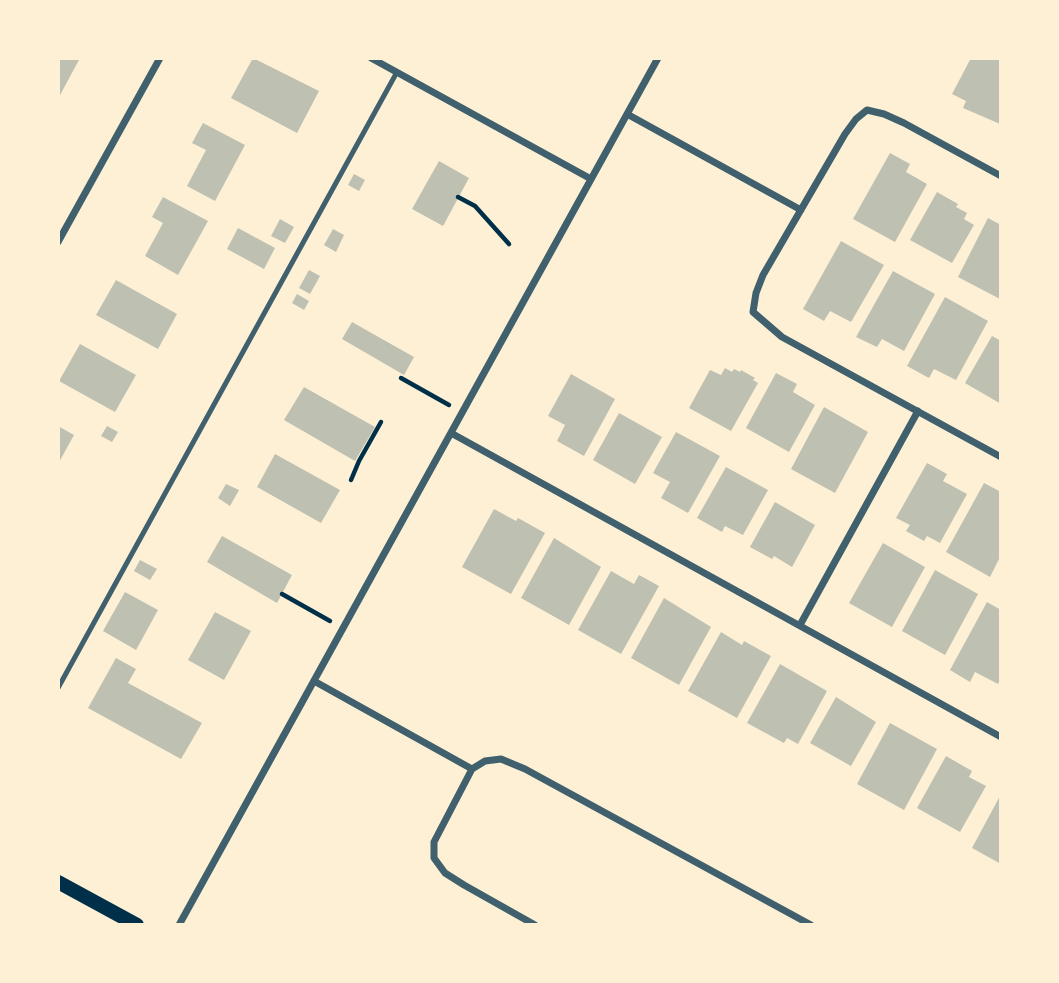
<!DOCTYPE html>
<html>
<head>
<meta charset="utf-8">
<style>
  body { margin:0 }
  #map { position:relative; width:1059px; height:983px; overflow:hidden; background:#fdf0d5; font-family:"PT Sans Narrow",sans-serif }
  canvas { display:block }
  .frame { position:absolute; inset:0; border:60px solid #fdf0d5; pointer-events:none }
</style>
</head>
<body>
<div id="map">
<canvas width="1059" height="983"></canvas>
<div class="frame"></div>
</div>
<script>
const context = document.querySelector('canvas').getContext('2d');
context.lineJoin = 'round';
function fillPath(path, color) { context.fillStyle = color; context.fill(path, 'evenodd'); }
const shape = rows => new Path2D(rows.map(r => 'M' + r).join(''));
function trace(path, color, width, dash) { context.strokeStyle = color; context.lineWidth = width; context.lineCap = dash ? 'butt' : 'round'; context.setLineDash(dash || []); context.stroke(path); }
const building = shape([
  [58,58,80,58,58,99],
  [253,58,319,91,297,133,231,98],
  [971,58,1001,58,1000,124,963,108,966,101,952,94],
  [203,123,245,145,215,201,187,186,206,150,192,143],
  [890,153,910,164,906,172,927,184,895,242,853,219],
  [439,161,469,178,443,226,412,209],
  [354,174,365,180,359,191,348,185],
  [937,192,958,204,956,207,967,213,964,219,974,225,952,263,910,240],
  [163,197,208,221,178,275,145,256,163,223,152,217],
  [988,218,1001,225,1000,299,958,277],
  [280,219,294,227,285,243,271,236],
  [238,228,275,248,264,269,227,249],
  [333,229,344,235,336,252,324,245],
  [841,241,884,265,851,322,830,311,824,321,803,309],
  [309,270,320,276,310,294,299,288],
  [893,271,935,294,904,351,882,339,877,347,856,337],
  [116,280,177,314,158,349,96,315],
  [297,294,309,301,304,310,292,303],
  [945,297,988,321,956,380,934,369,929,378,907,366],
  [352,322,414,357,404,375,342,339],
  [992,336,1001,341,1001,404,965,383],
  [80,344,136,375,115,412,59,381],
  [725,368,732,372,734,369,740,372,741,370,755,378,753,380,758,383,731,431,689,408,710,370,721,375],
  [776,373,797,384,793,392,815,405,789,452,746,428],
  [571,374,615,399,584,456,557,441,565,425,548,416],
  [304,387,375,427,355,461,284,420],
  [824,407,868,432,835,493,791,469],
  [619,413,662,437,635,484,593,460],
  [58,426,74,435,58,464],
  [107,426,118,432,112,442,101,436],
  [676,432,720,456,688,513,661,498,670,482,653,473],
  [275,454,340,490,321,523,257,487],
  [927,463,947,474,943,481,967,494,940,543,927,536,924,541,906,531,910,525,896,518],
  [726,467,768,490,743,535,725,526,722,532,697,518],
  [984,483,1001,492,1001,555,990,577,946,552],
  [226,484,239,490,230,506,218,498],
  [775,502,815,525,792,567,774,556,772,559,750,547],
  [494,509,516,521,518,518,545,533,511,594,462,567],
  [222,536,292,575,277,603,207,562],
  [554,538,601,567,569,625,521,598],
  [883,543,925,567,892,627,849,603],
  [140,560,157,569,150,580,134,571],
  [935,570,978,594,945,655,902,631],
  [611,571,634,584,639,575,659,586,621,654,578,630],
  [125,592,158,610,136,650,103,631],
  [664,598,711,627,679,685,631,658],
  [987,602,1001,610,1001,678,998,684,975,672,970,682,950,670],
  [215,612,251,631,224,680,188,660],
  [721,632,742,645,744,641,771,656,737,718,688,691],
  [116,658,136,669,128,683,202,723,181,759,88,708],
  [780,664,827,691,798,744,787,738,784,743,747,723],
  [836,697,876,722,851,766,810,743],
  [890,723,937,749,904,810,857,784],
  [946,756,972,771,969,777,986,786,960,832,917,808],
  [1001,794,1001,864,972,848]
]);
const path = shape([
  [458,197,475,206,509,244],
  [401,378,449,405],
  [351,480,359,461,381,422],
  [282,594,330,621]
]);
const service = shape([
  [58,688,397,72]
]);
const minor = shape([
  [371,58,591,179],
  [627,114,801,210],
  [1001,176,904,123,884,114,867,110,856,119,845,134,763,275,756,293,753,312,782,337,1001,457],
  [58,242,160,58],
  [451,433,1001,737],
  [800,625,918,411],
  [314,681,472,769],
  [179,925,658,58],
  [535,925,464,885,445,873,434,858,434,842,472,769,485,761,501,759,525,769,811,925]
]);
const secondary = shape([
  [58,882,137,925]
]);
fillPath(building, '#bec0b2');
trace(path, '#003049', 4.5);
trace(service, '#3f606c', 5);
trace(minor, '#3f606c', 7);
trace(secondary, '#003049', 14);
</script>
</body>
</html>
